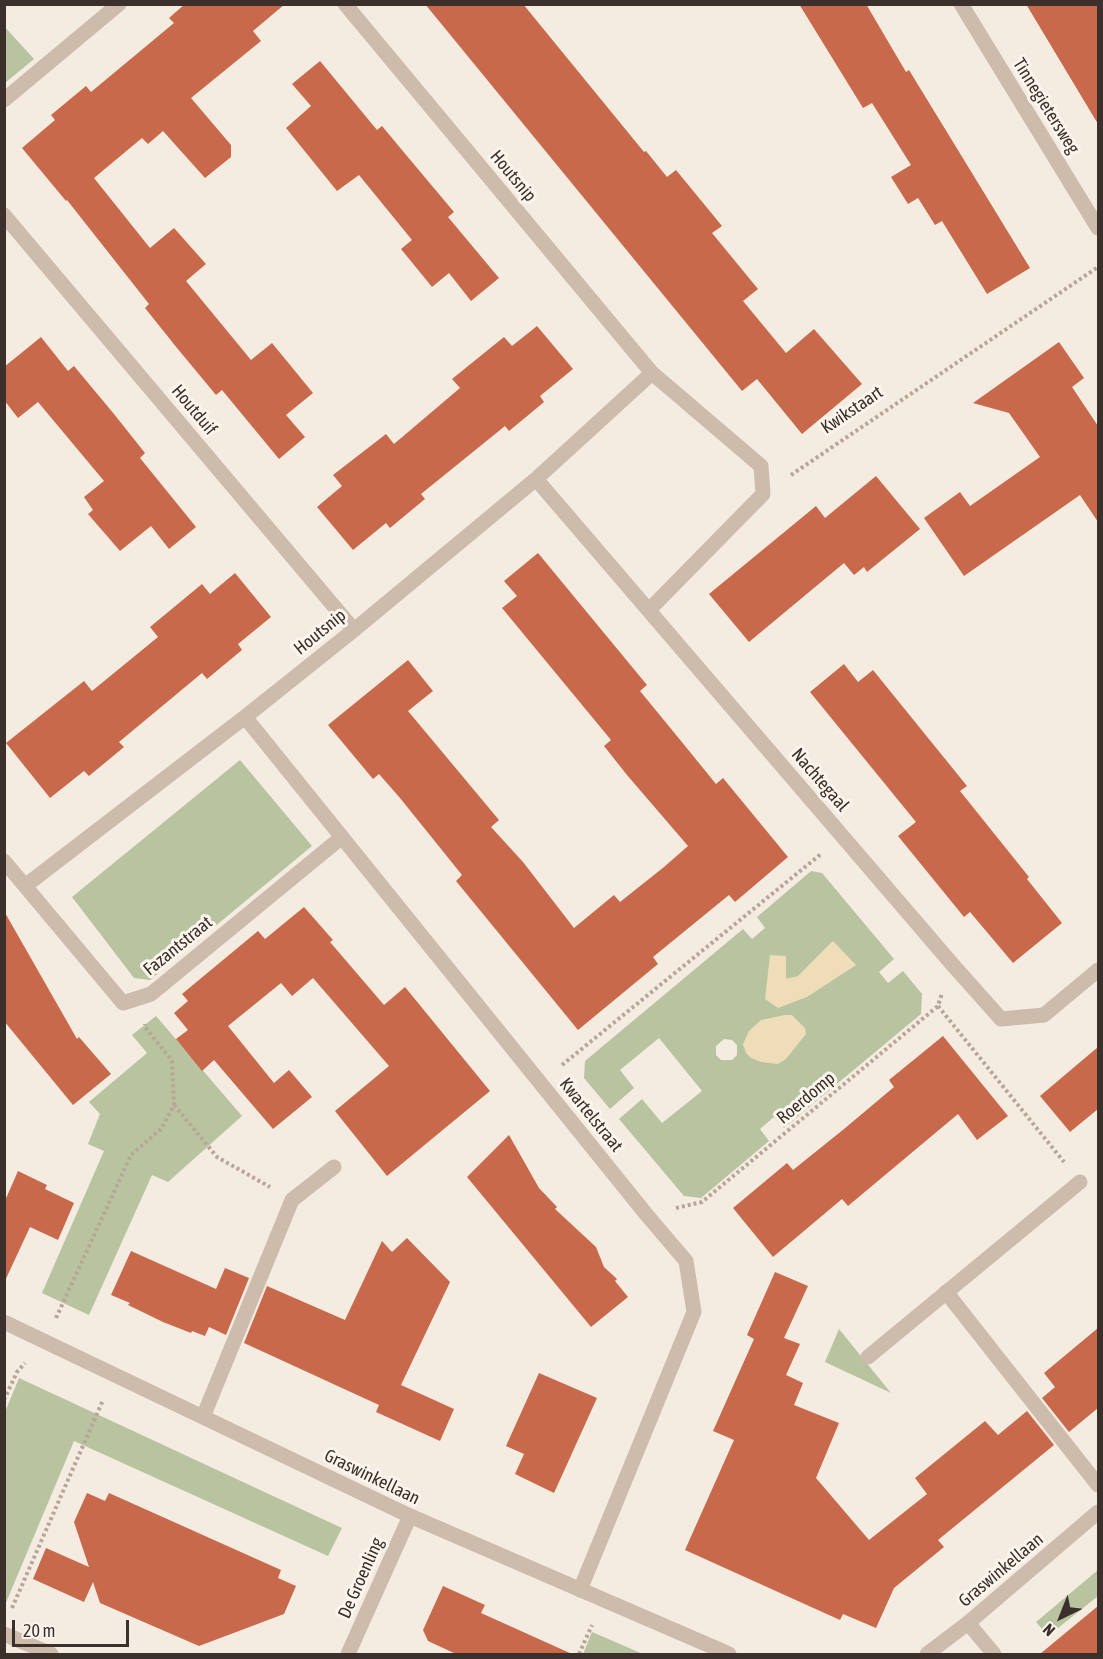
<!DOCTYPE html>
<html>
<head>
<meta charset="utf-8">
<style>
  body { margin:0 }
  #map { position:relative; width:1103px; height:1659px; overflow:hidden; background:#f4ebe1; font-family:"Asap Condensed",sans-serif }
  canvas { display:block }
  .frame { position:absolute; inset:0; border:6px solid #3b302b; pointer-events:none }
  .north { position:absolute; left:1031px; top:1587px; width:60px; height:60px; -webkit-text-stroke:4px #fbf5ee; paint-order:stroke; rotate:223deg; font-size:16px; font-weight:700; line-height:24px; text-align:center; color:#3b302b }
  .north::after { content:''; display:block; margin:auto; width:21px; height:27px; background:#3b302b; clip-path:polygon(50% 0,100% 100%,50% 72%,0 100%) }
  .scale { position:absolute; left:12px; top:1620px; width:117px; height:27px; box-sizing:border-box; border:3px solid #3b302b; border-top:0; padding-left:8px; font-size:18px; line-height:21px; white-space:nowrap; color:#3b302b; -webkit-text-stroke:4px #fbf5ee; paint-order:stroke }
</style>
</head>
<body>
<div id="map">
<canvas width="1103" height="1659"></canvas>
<div class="frame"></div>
<div class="north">N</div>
<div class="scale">20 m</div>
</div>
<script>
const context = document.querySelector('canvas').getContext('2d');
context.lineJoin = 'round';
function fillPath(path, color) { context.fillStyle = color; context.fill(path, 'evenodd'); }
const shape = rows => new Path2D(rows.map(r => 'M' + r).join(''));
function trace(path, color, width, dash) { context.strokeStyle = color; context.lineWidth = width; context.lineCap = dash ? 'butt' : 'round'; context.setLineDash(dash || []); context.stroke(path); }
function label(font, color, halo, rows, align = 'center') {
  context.font = font + ' "Asap Condensed",sans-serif'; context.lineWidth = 6; context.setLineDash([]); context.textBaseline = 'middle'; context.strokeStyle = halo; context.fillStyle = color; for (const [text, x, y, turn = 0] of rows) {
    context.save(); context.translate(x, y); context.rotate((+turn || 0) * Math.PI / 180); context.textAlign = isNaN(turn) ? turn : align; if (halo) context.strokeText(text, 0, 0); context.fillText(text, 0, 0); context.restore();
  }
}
const green = shape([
  [4,26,34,59,5,83,4,83],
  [240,760,312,846,150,980,134,978,72,897],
  [811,871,822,873,894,959,879,972,888,983,903,971,922,994,921,1014,784,1128,774,1117,760,1129,769,1141,701,1198,684,1196,619,1119,642,1099,662,1123,702,1091,659,1038,620,1070,634,1088,610,1109,584,1078,585,1061,743,929,752,939,765,928,757,917],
  [833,941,778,1007,786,957,785,979,798,977],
  [724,1039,732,1040,737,1045,737,1055,732,1060,721,1060,716,1055,716,1046],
  [156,1016,242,1116,168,1182,152,1175,89,1315,42,1293,104,1151,88,1144,100,1114,89,1102,147,1053,132,1035],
  [839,1329,891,1393,825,1362],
  [19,1378,342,1528,328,1556,74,1441,5,1605,5,1412],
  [1098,1570,1098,1596,1048,1636,1036,1622],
  [592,1632,643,1654,583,1654]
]);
const sand = shape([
  [833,941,856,965,807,997,778,1008,765,999,770,955,786,956,786,979,798,976],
  [785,1015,792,1015,805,1028,806,1034,786,1059,778,1064,761,1062,751,1058,746,1053,743,1044,749,1031,761,1020]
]);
const building = shape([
  [185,4,285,4,253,31,261,41,191,98,231,145,231,157,205,178,163,131,148,144,142,138,94,178,150,248,174,228,206,264,186,281,251,360,272,343,313,393,286,415,305,437,279,459,222,390,216,395,177,348,145,308,149,304,67,200,66,201,22,148,55,120,51,115,86,86,91,92,174,23,169,18],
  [425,4,523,4,644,152,646,151,667,177,676,170,722,226,712,233,758,289,743,301,786,353,814,329,862,384,802,434,757,379,742,391],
  [799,4,866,4,906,72,909,70,1030,268,987,294,942,221,935,225,918,198,908,204,891,177,911,165,872,103,863,108],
  [1026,4,1098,4,1098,124],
  [320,61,377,130,382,126,407,156,454,212,448,217,499,278,471,301,449,273,432,287,401,249,412,240,359,175,337,191,286,128,311,106,292,84],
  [537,326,573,369,540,396,544,402,526,417,509,431,505,426,421,494,425,499,390,528,386,523,353,550,317,507,342,486,333,475,386,434,394,444,460,388,452,379,504,337,512,346],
  [41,337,68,371,74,366,114,414,145,453,140,458,196,527,169,549,151,526,120,551,88,514,93,510,84,497,104,481,38,402,18,418,4,400,4,367],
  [1059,342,1084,378,1072,387,1098,426,1098,522,1080,495,964,576,924,518,960,492,970,506,1040,457,1009,413,973,403],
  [876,476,920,529,867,572,864,567,854,575,844,563,749,642,709,594,816,506,825,518],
  [538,553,647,685,640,691,681,741,716,784,723,778,788,857,735,902,729,895,653,957,658,964,578,1030,456,881,462,875,400,798,379,774,373,779,328,725,408,660,433,691,408,711,499,820,491,827,523,862,574,928,614,895,620,902,664,867,688,846,627,775,604,746,611,740,502,608,517,596,504,581],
  [235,573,271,617,238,644,242,650,207,679,202,673,119,742,124,747,89,776,84,771,50,798,6,743,84,681,92,691,158,637,150,627,202,584,210,594],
  [844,664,858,682,873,670,967,786,960,791,1029,877,1027,879,1062,923,1013,963,970,912,964,917,898,836,916,822,810,692],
  [304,907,333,940,330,942,384,1005,405,987,490,1091,387,1176,335,1111,389,1066,313,978,292,996,281,983,228,1026,274,1083,289,1070,312,1097,273,1129,214,1060,202,1071,176,1039,188,1030,174,1013,188,1001,182,994,258,931,265,939],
  [4,911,77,1039,79,1037,111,1074,73,1105,4,1021],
  [943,1036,1008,1116,977,1140,958,1114,848,1206,842,1199,773,1257,733,1208,787,1163,793,1170,844,1129,894,1087,889,1080],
  [1098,1047,1098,1109,1070,1132,1040,1096],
  [509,1135,539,1188,557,1207,555,1209,596,1247,604,1267,617,1279,615,1281,628,1297,591,1327,467,1177],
  [18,1171,47,1185,45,1189,74,1203,58,1240,30,1227,4,1283,4,1203],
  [407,1238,450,1282,401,1385,454,1409,440,1441,376,1412,379,1405,244,1343,267,1286,345,1320,382,1241,392,1252],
  [131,1251,216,1289,225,1268,249,1278,226,1335,209,1327,205,1336,192,1331,191,1333,163,1322,128,1305,130,1303,111,1295],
  [775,1272,808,1286,784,1338,800,1344,786,1375,803,1383,794,1405,839,1423,816,1478,869,1540,927,1494,915,1478,985,1421,998,1435,1027,1411,1054,1445,938,1540,944,1547,894,1588,876,1628,843,1614,840,1620,685,1550,734,1440,713,1431,754,1339,747,1335],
  [1098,1328,1098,1408,1069,1432,1042,1398,1055,1387,1044,1373],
  [539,1373,597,1398,554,1493,515,1474,524,1454,506,1446],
  [87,1493,105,1501,109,1493,281,1570,278,1578,296,1586,284,1614,199,1646,100,1603,93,1582,84,1602,33,1579,46,1548,89,1567,74,1522],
  [443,1586,485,1605,481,1613,572,1654,456,1654,428,1641,423,1630],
  [1098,1606,1098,1654,1040,1654]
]);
const path = shape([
  [791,475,1098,267],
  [938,1006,1064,1162],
  [562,1065,821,854],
  [174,1105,217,1157,270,1187],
  [676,1208,702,1202,938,1006,942,993],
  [56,1318,131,1155,161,1129,174,1105,172,1061,145,1027,145,1024],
  [4,1400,17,1372,25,1363],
  [12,1608,103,1400],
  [579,1654,592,1625]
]);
const minor = shape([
  [961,4,1098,228],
  [4,100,119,4],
  [4,215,354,630],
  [536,479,952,964,1001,1019,1044,1015,1098,970],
  [649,610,763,494,761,466,652,373],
  [245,717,646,1214,686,1261,694,1312,580,1590],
  [4,861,25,886,245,717,354,630,536,479,652,373,345,4],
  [25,886,123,1003,151,994,342,837],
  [946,1292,1098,1485],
  [4,1322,410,1516,729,1654],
  [868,1357,1080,1182],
  [203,1417,292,1200,334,1167],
  [968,1623,994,1654],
  [4,1634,51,1654],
  [348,1654,410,1516],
  [927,1654,968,1623,1098,1512]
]);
const streetNames = [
  ["Tinnegietersweg",1046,106,58],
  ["Houtsnip",513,176,50],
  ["Houtduif",194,410,50],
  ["Kwikstaart",852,410,-34],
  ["Houtsnip",320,632,-39],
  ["Nachtegaal",820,780,49],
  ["Fazantstraat",178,946,-39],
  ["Roerdomp",806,1098,-40],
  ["Kwartelstraat",591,1115,51],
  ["Graswinkellaan",372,1477,26],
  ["Graswinkellaan",1001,1570,-40],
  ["De Groenling",361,1578,-66]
];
fillPath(green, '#b8c4a0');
fillPath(sand, '#efdcb8');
fillPath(building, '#c8694b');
trace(path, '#b9a596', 4, [3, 3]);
trace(minor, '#cdbbac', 15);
label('18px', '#3b302b', '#fbf5ee', streetNames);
</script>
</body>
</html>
